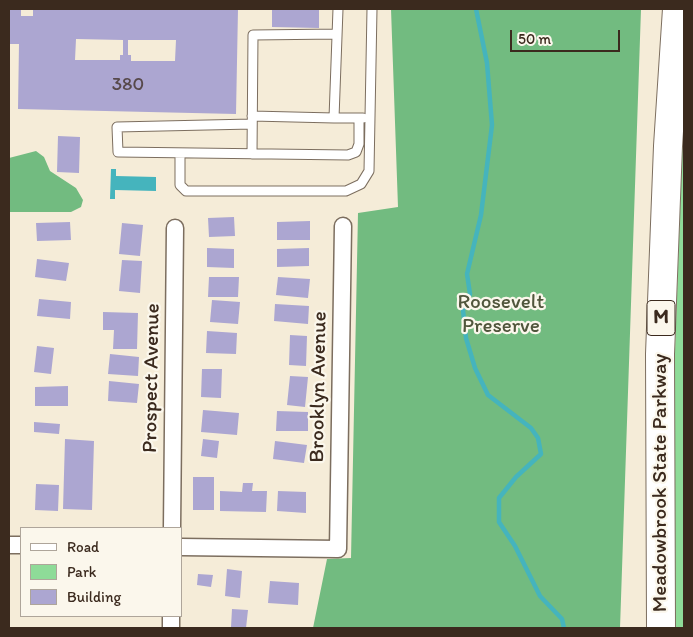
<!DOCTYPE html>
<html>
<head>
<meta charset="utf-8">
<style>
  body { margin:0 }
  #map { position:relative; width:693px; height:637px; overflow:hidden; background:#f5ecd8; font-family:Itim,sans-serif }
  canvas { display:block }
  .frame { position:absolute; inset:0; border:10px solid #3b2a1e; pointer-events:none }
  .legend { position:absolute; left:20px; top:527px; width:162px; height:90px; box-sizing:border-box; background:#fbf7ec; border:1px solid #aea59a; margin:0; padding:6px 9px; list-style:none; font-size:15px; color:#3b2a1e }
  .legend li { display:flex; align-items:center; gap:10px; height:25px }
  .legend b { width:25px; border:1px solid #aea59a }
  .scale { position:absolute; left:510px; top:30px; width:110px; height:22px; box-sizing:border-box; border:2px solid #3b2a1e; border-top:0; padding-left:6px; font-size:15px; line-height:18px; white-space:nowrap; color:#3b2a1e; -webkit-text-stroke:4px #fbf7ec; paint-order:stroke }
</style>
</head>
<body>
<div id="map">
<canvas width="693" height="637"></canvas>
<div class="frame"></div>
<ul class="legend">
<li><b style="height:6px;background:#fff"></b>Road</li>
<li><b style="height:14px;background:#8edb98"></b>Park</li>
<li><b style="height:14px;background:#aca6d1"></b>Building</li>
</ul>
<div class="scale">50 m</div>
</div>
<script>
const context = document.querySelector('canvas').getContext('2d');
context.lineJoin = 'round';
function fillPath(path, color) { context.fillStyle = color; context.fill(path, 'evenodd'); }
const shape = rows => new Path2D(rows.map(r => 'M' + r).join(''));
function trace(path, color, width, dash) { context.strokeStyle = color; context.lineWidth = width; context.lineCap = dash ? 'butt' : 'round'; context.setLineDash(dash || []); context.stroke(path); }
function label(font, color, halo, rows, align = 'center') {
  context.font = font + ' Itim,sans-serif'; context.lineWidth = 4.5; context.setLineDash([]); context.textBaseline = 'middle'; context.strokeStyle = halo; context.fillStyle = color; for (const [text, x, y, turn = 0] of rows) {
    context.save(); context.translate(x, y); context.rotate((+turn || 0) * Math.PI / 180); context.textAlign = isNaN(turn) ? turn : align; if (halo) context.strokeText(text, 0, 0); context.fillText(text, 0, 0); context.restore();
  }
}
const green = shape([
  [684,103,684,628,675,628,672,432]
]);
const forest = shape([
  [391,9,641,9,620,628,313,628,327,559,351,558,358,213,398,207],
  [36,151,44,157,50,171,76,188,83,200,81,207,71,212,9,212,9,158]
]);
const water = shape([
  [111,169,116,169,116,176,156,177,156,191,115,190,115,199,110,199]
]);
const stream = shape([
  [476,9,487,63,492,125,481,215,467,274,470,294,463,310,466,338,475,368,488,395,531,428,538,438,541,454,516,477,499,498,499,522,515,546,540,596,562,619,564,628]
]);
const building = shape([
  [9,9,21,9,21,16,33,16,33,9,238,9,236,114,18,109,19,44,9,44],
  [76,39,123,40,123,55,120,55,120,60,75,60],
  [128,40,176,40,175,61,131,61,131,55,128,55],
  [272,9,319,9,319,28,272,27],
  [58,136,80,137,79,173,57,172],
  [234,217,235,236,209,237,208,218],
  [310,221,310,240,277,240,277,222],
  [70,222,71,240,37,241,36,223],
  [122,223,143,225,140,256,119,254],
  [207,248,234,249,234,268,207,267],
  [309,248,309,266,277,267,277,249],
  [37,259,69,263,66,281,35,277],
  [122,260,142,261,140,293,119,291],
  [209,277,239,277,238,297,208,297],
  [278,277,310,279,308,298,276,295],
  [39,299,71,302,70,319,37,316],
  [212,300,240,302,238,324,210,322],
  [275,304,309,306,308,324,274,321],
  [103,312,138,313,137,349,113,349,114,330,103,330],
  [207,331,237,333,236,354,206,353],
  [290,335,307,336,306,366,289,365],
  [37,346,54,348,51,374,34,372],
  [110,354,139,357,138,376,108,374],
  [202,369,222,369,221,398,201,397],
  [290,376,308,377,305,407,287,405],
  [109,381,139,384,137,403,108,401],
  [68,386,68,406,35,406,35,387],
  [203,410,239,413,237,435,201,432],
  [277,411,308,412,308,431,276,431],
  [34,422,60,424,59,434,34,432],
  [65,439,94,441,92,510,63,509],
  [203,439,219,441,217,458,201,456],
  [275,441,307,445,304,463,273,459],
  [193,477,214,477,214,510,193,510],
  [243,483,253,483,252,491,267,491,266,512,220,511,220,491,242,492],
  [36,484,59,485,58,511,35,510],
  [278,491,306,492,306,513,277,511],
  [227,569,242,571,240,598,225,596],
  [198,574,213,575,211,587,197,585],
  [270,581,299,583,298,605,268,603],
  [232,609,248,610,246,628,231,627]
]);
const service = shape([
  [338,9,334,118,363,118],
  [252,116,334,118],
  [252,124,117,127,118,152,348,155,356,152,359,144,359,118],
  [180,153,180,185,186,191,346,191,361,184,369,171,372,9],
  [252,154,253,35,337,34]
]);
const minor = shape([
  [172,528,175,228],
  [9,545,21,545],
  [181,547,338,549,343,226],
  [171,628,171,616]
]);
const motorway = shape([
  [661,628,660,354,668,146,677,9]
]);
const numberNames = [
  ["380",128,85]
];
const shields = [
  [661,318,28]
];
const shieldNames = [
  ["M",661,318]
];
const parkNames = [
  ["Roosevelt",501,303],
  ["Preserve",501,327]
];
const streetNames = [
  ["Prospect Avenue",152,378,-89],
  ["Brooklyn Avenue",319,387,-89],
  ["Meadowbrook State Parkway",661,483,-90]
];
fillPath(green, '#8edb98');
fillPath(forest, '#72bb80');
fillPath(water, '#45b4bd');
trace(stream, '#45b4bd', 4.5);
fillPath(building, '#aca6d1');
trace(service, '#7c6e5f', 11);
trace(minor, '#7c6e5f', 19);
trace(motorway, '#7c6e5f', 30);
trace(service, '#fff', 9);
trace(minor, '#fff', 16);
trace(motorway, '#fff', 28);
label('19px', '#57494b', null, numberNames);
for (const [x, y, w] of shields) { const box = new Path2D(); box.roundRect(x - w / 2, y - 17.5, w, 35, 4); context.fillStyle = '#fbf7ec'; context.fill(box); trace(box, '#3b2a1e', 1); }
label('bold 20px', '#3b2a1e', null, shieldNames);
label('21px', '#50563c', '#fbf7ec', parkNames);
label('21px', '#3b2a1e', '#fbf7ec', streetNames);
</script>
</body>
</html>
